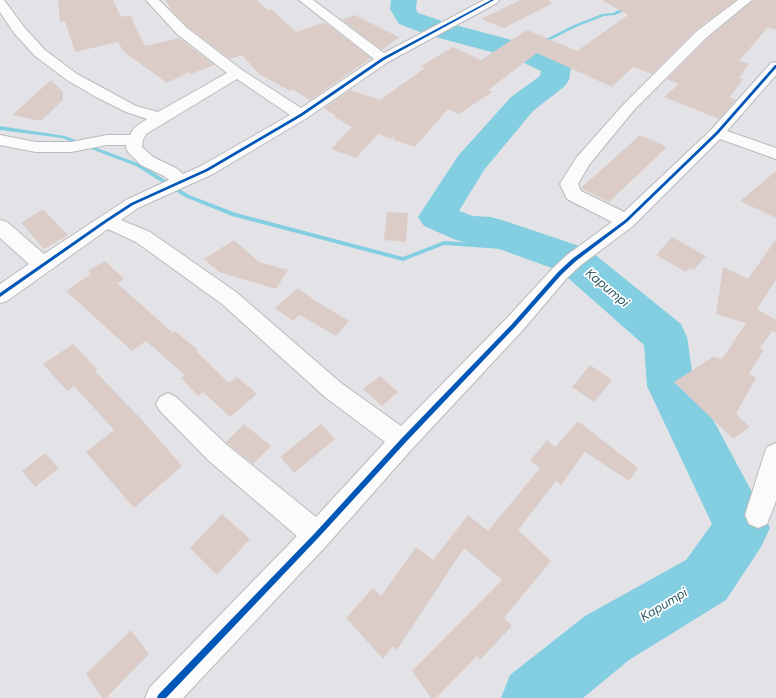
<!DOCTYPE html>
<html>
<head>
<meta charset="utf-8">
<style>
  body { margin:0 }
  canvas { display:block; background:#e3e3e7 }
</style>
</head>
<body>
<canvas width="776" height="698"></canvas>
<script>
const context = document.querySelector('canvas').getContext('2d');
context.lineJoin = 'round';
const shape = rows => new Path2D(rows.map(r => 'M' + r).join(''));
function fillPath(path, color) { context.fillStyle = color; context.fill(path, 'evenodd'); }
function trace(path, color, width, dash) { context.strokeStyle = color; context.lineWidth = width; context.lineCap = dash ? 'butt' : 'round'; context.setLineDash(dash || []); context.stroke(path); }
function label(font, color, halo, rows, align = 'center') {
  context.font = font + ' Figtree,sans-serif'; context.lineWidth = 3.5; context.setLineDash([]); context.textBaseline = 'middle'; context.strokeStyle = halo; context.fillStyle = color; for (const [text, x, y, turn = 0] of rows) {
    context.save(); context.translate(x, y); context.rotate((+turn || 0) * Math.PI / 180); context.textAlign = isNaN(turn) ? turn : align; if (halo) context.strokeText(text, 0, 0); context.fillText(text, 0, 0); context.restore();
  }
}
const stream = shape([
  [634,0,638,0,637,5,615,15,604,16,576,27,542,44,538,43,574,25,602,14,613,13,634,3,634,0],
  [0,126,65,136,140,164,189,195,236,213,403,257,444,241,545,248,548,250,545,252,444,245,403,261,232,216,185,197,136,166,62,138,0,130,0,126]
]);
const river = shape([
  [391,0,417,0,416,9,418,13,448,23,534,46,566,61,571,67,569,80,565,86,533,111,484,170,459,211,473,216,491,217,505,221,588,249,681,324,687,337,694,384,761,509,770,528,761,547,726,600,629,660,583,698,501,698,510,675,585,616,686,560,712,524,647,386,644,345,560,271,488,245,470,244,456,240,424,226,418,217,458,156,511,97,540,76,541,71,514,58,428,35,399,24,390,9,391,0]
]);
const building = shape([
  [58,0,113,0,121,17,130,15,145,46,179,38,214,65,191,74,189,72,167,83,123,51,118,42,75,52,65,21,60,22],
  [165,0,257,0,268,10,271,9,296,32,323,23,327,24,371,58,310,100,292,89,290,91,259,74,242,55,230,59,188,27,173,12],
  [520,0,549,0,551,4,504,28,481,19],
  [602,0,736,0,696,30,652,74,633,67,612,87,537,53,488,90,492,92,459,114,448,109,415,147,394,140,395,134,392,139,378,134,356,158,331,149,352,127,334,117,336,116,324,108,350,90,380,100,425,68,421,66,453,47,481,60,527,30,577,51,628,15],
  [753,0,776,0,776,30,768,27,739,61,749,64,739,78,743,79,730,97,736,100,719,119,664,97,679,84,667,79,708,38],
  [355,15,399,37,382,50,342,20],
  [51,80,63,92,63,100,41,121,12,115],
  [640,135,667,147,609,202,581,188],
  [776,171,776,218,740,201],
  [43,209,68,235,44,249,21,223],
  [387,212,408,213,406,242,384,240],
  [672,237,706,256,694,270,689,268,686,272,656,255],
  [776,239,776,280,757,309,776,320,776,333,772,331,760,348,764,350,749,374,756,378,736,414,750,427,733,439,674,382,713,357,722,359,746,323,716,314,723,267,748,279],
  [234,240,259,262,288,270,276,289,219,272,204,259],
  [105,261,124,279,117,283,173,333,175,331,198,350,196,351,229,383,237,377,257,394,230,417,203,392,198,396,181,378,185,375,146,341,132,351,66,291,91,274,88,271],
  [298,288,316,301,349,321,336,336,300,315,293,321,275,308],
  [73,344,97,369,95,371,142,420,182,466,134,508,86,452,114,430,74,386,67,391,43,364],
  [590,365,612,380,594,402,572,387],
  [380,376,398,392,382,406,363,389],
  [578,421,638,468,629,481,585,452,561,485,556,481,518,530,551,561,504,618,512,626,480,660,477,656,436,698,431,698,412,671,502,580,464,548,397,650,393,646,383,659,346,618,373,588,381,596,416,547,433,560,468,515,488,531,540,468,530,461,547,440,555,447],
  [244,424,271,446,253,464,226,442],
  [321,424,335,439,294,473,280,457],
  [45,453,59,468,35,487,22,471],
  [222,514,250,539,217,575,190,548],
  [131,630,149,654,106,698,102,698,86,674]
]);
const street = shape([
  [0,0,4,0,24,27,45,50,77,74,136,106,158,112,227,73,177,34,146,0,159,0,187,28,242,70,301,108,374,59,299,0,313,0,384,53,484,0,499,0,497,3,388,62,307,118,213,174,138,208,121,220,150,232,236,292,341,383,401,426,506,319,553,268,567,255,612,222,567,199,560,184,576,158,624,104,697,31,738,0,752,0,707,37,634,110,589,165,578,184,581,191,624,212,711,130,771,63,776,62,776,75,727,131,776,148,776,159,720,139,633,226,581,265,567,278,522,331,412,449,327,545,183,698,145,698,150,687,297,536,209,461,160,411,156,404,160,397,168,393,176,397,227,445,316,517,385,442,325,397,222,304,136,242,108,229,7,301,0,303,0,284,29,264,0,238,0,220,7,222,44,254,126,200,169,180,164,176,141,165,128,152,126,148,126,145,107,145,71,152,36,152,0,145,0,135,36,142,71,142,107,135,130,135,134,128,147,119,126,112,96,97,67,80,35,56,14,33,0,12,0,0],
  [237,79,290,115,201,166,183,174,176,168,153,157,142,147,143,140,146,134,237,79],
  [776,443,776,501,767,524,758,528,749,524,745,515,764,455,767,447,776,443]
]);
const cycleway = shape([
  [491,0,494,0,384,60,302,116,208,171,133,205,107,222,0,297,0,293,105,220,131,203,206,169,300,114,382,58,491,0],
  [775,65,776,65,776,68,718,134,627,222,576,261,562,274,516,326,405,443,319,537,166,698,157,698,158,695,315,533,401,439,512,324,558,272,572,259,625,220,716,132,775,65]
]);
const waterNames = [
  ["Kapumpi",607,288,40],
  ["Kapumpi",664,605,-31]
];
fillPath(stream, '#83cee1');
fillPath(river, '#83cee1');
fillPath(building, '#dbccc7');
trace(street, '#bababd', 2);
fillPath(street, '#fbfbfb');
fillPath(cycleway, '#0057b8');
label('italic 13px', '#2e5c67', '#fff', waterNames);
</script>
</body>
</html>
